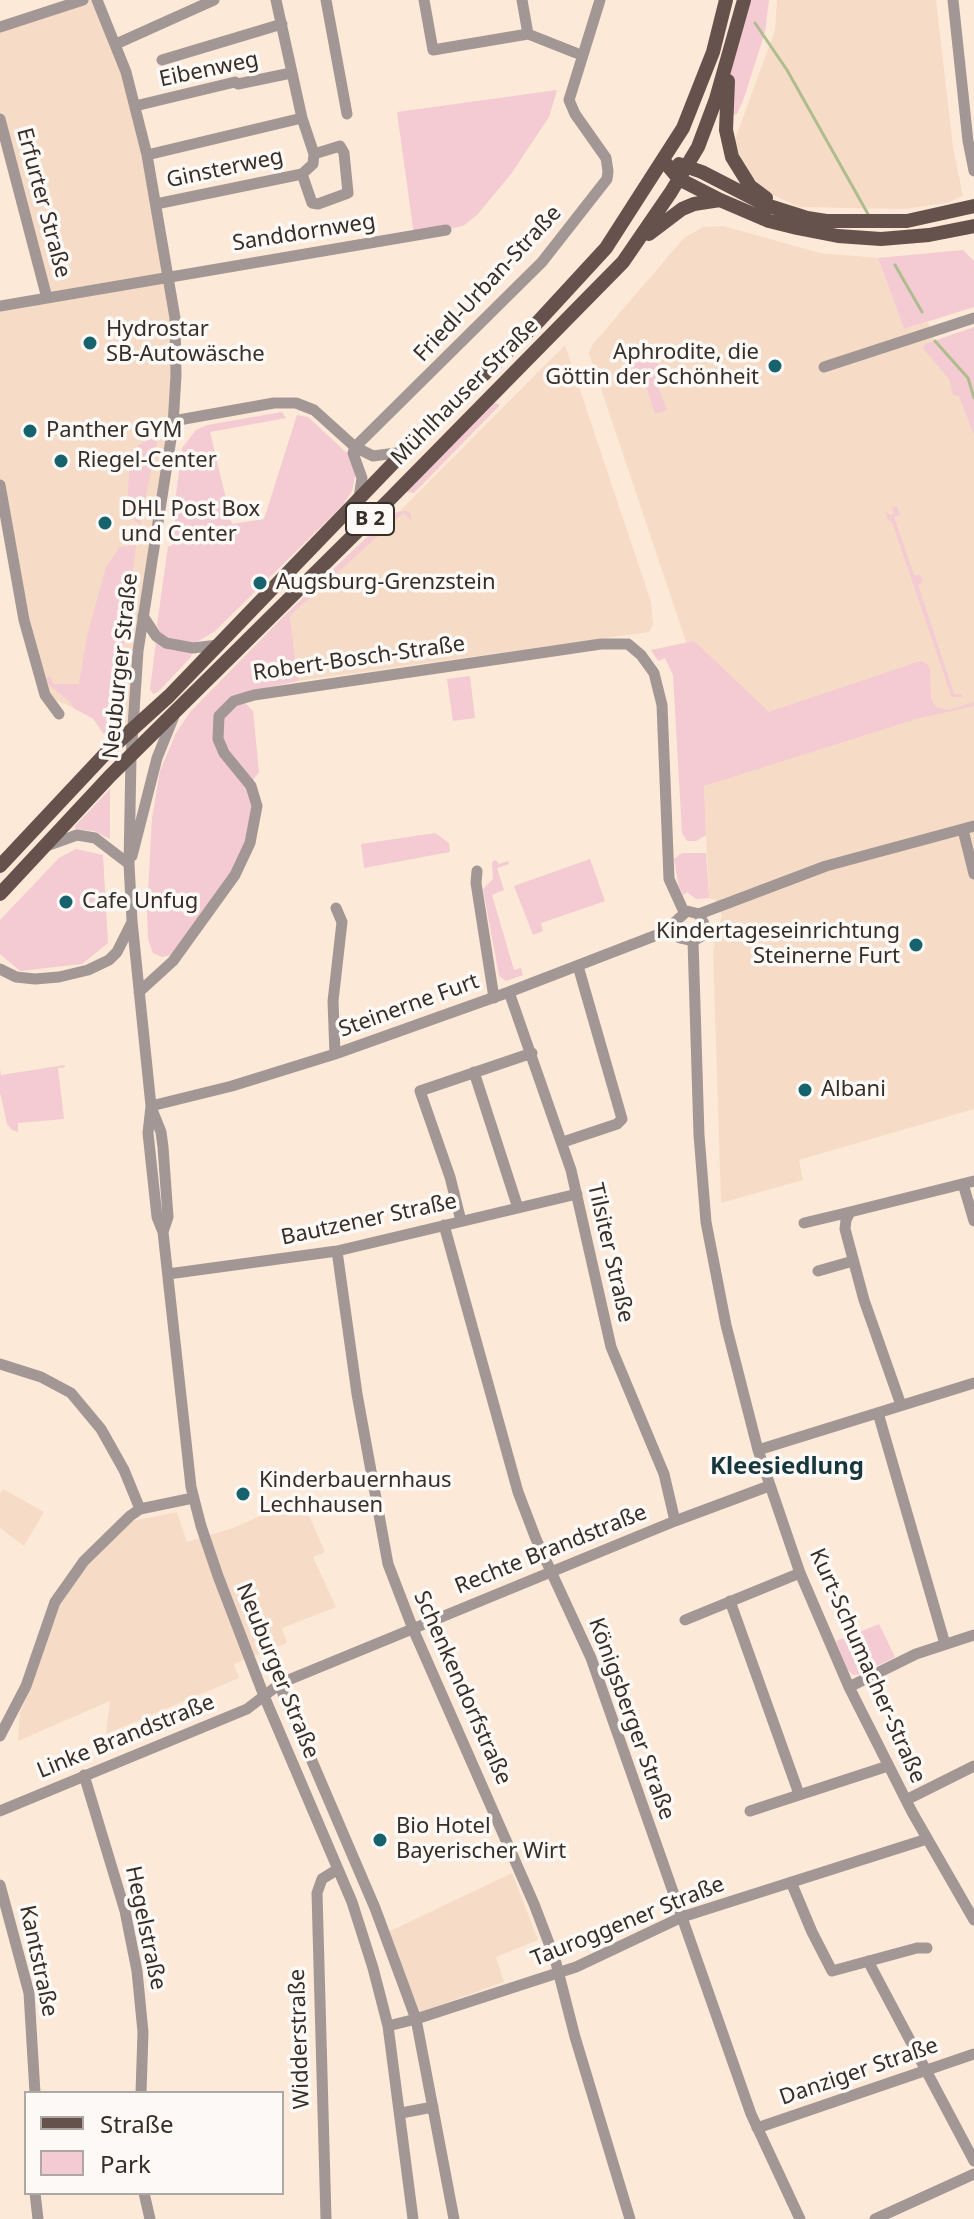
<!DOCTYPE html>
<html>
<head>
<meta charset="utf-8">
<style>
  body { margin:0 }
  #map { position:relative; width:974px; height:2219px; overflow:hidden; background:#fde9d8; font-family:"Noto Sans",sans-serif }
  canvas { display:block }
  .legend { position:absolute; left:24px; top:2091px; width:260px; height:104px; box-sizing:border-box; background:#fdf9f6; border:2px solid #ada8a4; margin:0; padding:10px 14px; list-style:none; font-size:24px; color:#362e28 }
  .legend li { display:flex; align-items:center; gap:16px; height:40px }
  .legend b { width:40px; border:2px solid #ada8a4 }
</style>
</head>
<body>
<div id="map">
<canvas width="974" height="2219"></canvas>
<ul class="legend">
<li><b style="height:10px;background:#65524d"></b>Straße</li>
<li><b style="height:22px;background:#f4cad3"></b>Park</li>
</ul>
</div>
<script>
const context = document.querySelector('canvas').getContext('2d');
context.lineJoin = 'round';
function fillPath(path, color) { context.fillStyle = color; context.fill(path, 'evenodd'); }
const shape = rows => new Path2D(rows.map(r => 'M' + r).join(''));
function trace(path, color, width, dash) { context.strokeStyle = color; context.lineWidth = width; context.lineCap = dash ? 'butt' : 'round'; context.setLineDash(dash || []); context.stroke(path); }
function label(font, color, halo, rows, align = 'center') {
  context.font = font + ' "Noto Sans",sans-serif'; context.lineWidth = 7; context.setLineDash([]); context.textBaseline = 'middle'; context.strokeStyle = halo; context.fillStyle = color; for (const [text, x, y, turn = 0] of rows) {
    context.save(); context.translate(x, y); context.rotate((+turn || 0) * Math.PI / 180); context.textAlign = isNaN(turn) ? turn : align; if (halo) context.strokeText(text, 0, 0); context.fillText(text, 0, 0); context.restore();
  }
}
const built = shape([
  [83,0,97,0,116,44,169,276,176,375,133,730,104,735,94,720,86,714,45,695,0,485,0,306,46,298,0,118,0,27],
  [777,0,936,0,953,147,963,196,947,203,904,209,798,207,767,192,744,169,734,142,775,30],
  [723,226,820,253,878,258,904,329,928,322,937,349,974,405,974,1109,799,1160,803,1180,721,1203,713,951,722,915,716,900,709,898,704,786,731,776,589,353,593,344,684,238,703,227],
  [565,345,651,602,653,625,649,632,298,681,290,616,363,548],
  [3,1489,44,1512,24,1546,0,1528,0,1494],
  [296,1500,302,1513,307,1511,325,1552,313,1557,336,1607,282,1628,287,1643,234,1664,239,1678,106,1734,110,1701,18,1741,20,1712,31,1687,58,1603,88,1560,132,1521,177,1512,187,1542,233,1528],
  [512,1873,538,1940,496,1957,504,1982,420,2012,388,1932]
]);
const green = shape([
  [744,0,769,0,765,32,744,98,737,114,732,115,729,57],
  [557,90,549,117,511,174,477,215,463,226,414,235,397,112],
  [963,250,974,261,974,307,904,329,878,258],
  [974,327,974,435,959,396,953,395,949,379,923,348,925,344],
  [643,344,649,363,657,361,661,373,655,379,667,410,655,414,644,379,635,381,625,349],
  [495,403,500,405,414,493,405,492],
  [282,412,286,418,210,432,232,524,264,519,297,415,308,417,349,455,356,471,352,491,342,506,215,631,195,643,176,643,161,634,157,625,168,546,172,546,177,503,175,502,182,448,196,430,207,425],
  [158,437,140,525,129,516,127,507,129,473,137,447,141,443],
  [897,506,900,515,894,517,914,575,921,575,923,582,918,585,954,694,962,694,962,697,953,697,951,695,892,522,888,520,885,510,889,515,894,514,892,508],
  [406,511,410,512,412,521,403,513,290,616,298,681,265,688,245,703,253,711,259,772,248,787,254,806,247,842,232,874,180,947,171,955,162,957,153,953,148,939,147,910,152,818,160,771,176,733,191,711,283,617,387,518,397,512],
  [136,545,116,712,104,734,94,719,75,709,69,701,49,685,46,678,50,676,53,684,79,684,87,636,106,567,120,547],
  [694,641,769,712,920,661,926,663,930,669,931,699,936,707,949,710,974,702,974,706,916,719,704,786,706,835,696,841,687,841,682,833,673,675,665,658,658,661,651,650],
  [156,642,192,653,191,657,158,692,153,694,150,689],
  [470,676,475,718,453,721,447,679],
  [110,789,110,839,94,831,75,829,75,826],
  [435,833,449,843,450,852,364,868,361,844],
  [76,849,103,855,108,943,82,964,20,971,0,954,0,920,59,858],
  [682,853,706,853,709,898,696,899,687,892,683,895,679,887,674,859],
  [590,859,605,901,541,923,543,931,533,935,514,886],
  [496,860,499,864,508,861,509,864,497,868,504,890,492,895,514,970,521,968,523,975,506,981,499,976,483,889,493,879,492,862],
  [65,1065,65,1067,58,1068,64,1119,18,1123,18,1132,12,1130,7,1124,0,1092,0,1069,1,1075],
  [879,1624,895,1657,861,1674,853,1675,847,1669,836,1641]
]);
const stream = shape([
  [755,23,787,70,868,214],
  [895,265,922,312],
  [935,341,968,378,974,398]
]);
const minor = shape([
  [97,0,126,72,147,155,175,318,176,375,173,426,138,651,131,757,129,864,132,921,151,1106,148,1133,157,1217,163,1232,191,1487,201,1526,218,1576,264,1696,352,1902,373,1968,388,2026,413,2219],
  [326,0,347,114],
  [424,0,433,50,528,34,576,53],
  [522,0,528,34],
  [953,0,968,141,974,171],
  [0,27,83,0],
  [116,44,214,0],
  [162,60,282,24],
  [135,106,235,82,238,84,291,73],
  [0,119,47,298],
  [147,155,302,118],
  [302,174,312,203,318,204,348,193,344,153,340,146,314,154],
  [156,204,302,174,313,164,314,154,302,118,276,0],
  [0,306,446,230],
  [824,367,974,318],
  [173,421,274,403,296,403,314,410,355,447,373,456,404,452],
  [0,485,24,620,45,695,59,714],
  [359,498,362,478,353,453,355,447,542,262,607,179,608,171,606,158,575,114,569,100,600,0],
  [143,616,156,636,166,643,193,648,218,645],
  [963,830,974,874],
  [49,845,77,835,95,838,129,864],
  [132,856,157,758,174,716],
  [477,871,476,883,494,998],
  [699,914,705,926,702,936,693,941,680,938,675,931,675,922,687,911,699,914,826,866,974,826],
  [693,941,699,1135,706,1222,726,1325,758,1450,800,1573,849,1687,912,1812,974,1920],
  [0,969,16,977,35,979,59,977,88,970,109,960,117,952,132,922],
  [139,992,173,961,235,875,250,843,257,806,251,786,224,753,218,739,219,716,234,701,254,695,601,644,628,644,641,655,654,673,662,705,669,879,684,912],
  [509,992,571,1170,611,1347,664,1474,675,1521],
  [335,1054,333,1001,342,922,336,908],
  [474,1072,518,1208],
  [151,1106,232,1086,335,1054,509,992,675,928],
  [151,1107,161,1132,163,1147,168,1217,163,1232],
  [563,1142,617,1124,622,1119,578,966],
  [963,1184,974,1221],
  [461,1221,450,1177,420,1091,532,1053],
  [804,1223,850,1212],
  [444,1225,518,1492,536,1539,591,1658,751,2114,800,2219],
  [337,1251,357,1394,388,1564,413,1629,534,1904,555,1959,575,2037,630,2219],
  [818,1271,853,1261],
  [168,1274,337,1251,577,1194],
  [0,1364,41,1377,71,1393,101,1429,124,1470,140,1509],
  [901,1405,864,1300,845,1229,846,1220,850,1212,974,1181],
  [878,1413,945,1644],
  [758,1450,974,1383],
  [730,1601,799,1794],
  [685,1620,800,1573],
  [279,1684,375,1908,416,2019,454,2219],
  [849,1687,916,1654,974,1635],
  [0,1736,26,1686,55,1602,84,1561,130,1516,140,1509,193,1498],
  [84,1775,125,1911,137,1971,143,2032,141,2093],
  [906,1800,974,1766],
  [0,1811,247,1709,281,1683,675,1521,769,1486],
  [750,1811,888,1766],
  [791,1882,812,1932,832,1971,917,1948,927,1948],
  [0,1885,29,1993,35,2093],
  [868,1961,974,2161],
  [388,2026,416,2019,576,1967,682,1917,927,1839],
  [401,2113,433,2107],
  [757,2128,974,2054],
  [35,2193,38,2219],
  [144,2193,150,2219],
  [326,2219,317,1893,322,1879,338,1869],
  [875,2219,974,2174]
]);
const major = shape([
  [728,81,726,130,732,157,750,186,766,198],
  [663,160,679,179,720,200,769,221,797,228,838,236,881,239,929,235,974,226],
  [679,164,702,172,766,205,807,218,826,221,907,221,974,206],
  [649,234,682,209,694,204,720,200],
  [0,866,105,754,169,696,404,452,536,324,606,248,683,128,713,52,726,0],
  [0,894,110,776,389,500,623,262,671,192,698,147,716,99,744,0]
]);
const markers = [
  [90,343,8,"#16636d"],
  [775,366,8,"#16636d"],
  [30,431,8,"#16636d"],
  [61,461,8,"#16636d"],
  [105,523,8,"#16636d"],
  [260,583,8,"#16636d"],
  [66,902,8,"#16636d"],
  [916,945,8,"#16636d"],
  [805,1090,8,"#16636d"],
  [243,1494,8,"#16636d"],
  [380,1840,8,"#16636d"]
];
const shields = [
  [370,519,48]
];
const shieldNames = [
  ["B 2",370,519]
];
const streetNames = [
  ["Eibenweg",209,70,-12],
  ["Ginsterweg",225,169,-12],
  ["Erfurter Straße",43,203,75],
  ["Sanddornweg",304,233,-9],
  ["Friedl-Urban-Straße",488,284,-47],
  ["Mühlhauser Straße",465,392,-45],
  ["Robert-Bosch-Straße",359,659,-8],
  ["Neuburger Straße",121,666,-84],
  ["Steinerne Furt",409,1006,-20],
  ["Bautzener Straße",369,1220,-12],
  ["Tilsiter Straße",610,1253,77],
  ["Rechte Brandstraße",551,1550,-22],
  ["Kurt-Schumacher-Straße",867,1666,66],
  ["Neuburger Straße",277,1671,68],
  ["Schenkendorfstraße",462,1688,66],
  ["Königsberger Straße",631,1719,70],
  ["Linke Brandstraße",126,1737,-22],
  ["Tauroggener Straße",628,1922,-22],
  ["Hegelstraße",145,1928,78],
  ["Kantstraße",38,1961,78],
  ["Widderstraße",300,2039,-92],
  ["Danziger Straße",859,2072,-19]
];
const poiNames = [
  ["Hydrostar",106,330],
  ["SB-Autowäsche",106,355],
  ["Aphrodite, die",759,353,"right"],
  ["Göttin der Schönheit",759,378,"right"],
  ["Panther GYM",46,431],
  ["Riegel-Center",77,461],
  ["DHL Post Box",121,510],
  ["und Center",121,535],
  ["Augsburg-Grenzstein",276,583],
  ["Cafe Unfug",82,902],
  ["Kindertageseinrichtung",900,932,"right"],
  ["Steinerne Furt",900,957,"right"],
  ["Albani",821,1090],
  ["Kinderbauernhaus",259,1481],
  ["Lechhausen",259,1506],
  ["Bio Hotel",396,1827],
  ["Bayerischer Wirt",396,1852]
];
const neighbourhoodNames = [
  ["Kleesiedlung",787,1467]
];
fillPath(built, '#f6dcc6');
fillPath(green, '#f4cad3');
trace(stream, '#afbd8e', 3);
trace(minor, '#a39795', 11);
trace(major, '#65524d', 14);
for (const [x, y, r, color] of markers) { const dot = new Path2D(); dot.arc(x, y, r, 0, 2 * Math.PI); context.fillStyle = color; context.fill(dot); trace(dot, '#fdf9f6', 3); }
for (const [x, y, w] of shields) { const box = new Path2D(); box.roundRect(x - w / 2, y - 16, w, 32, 6); context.fillStyle = '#fdf9f6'; context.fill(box); trace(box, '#362e28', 2); }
label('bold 20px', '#362e28', null, shieldNames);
label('22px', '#362e28', '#fdf9f6', streetNames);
label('22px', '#362e28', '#fdf9f6', poiNames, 'left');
label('bold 24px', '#16383d', '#fdf9f6', neighbourhoodNames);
</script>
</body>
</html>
